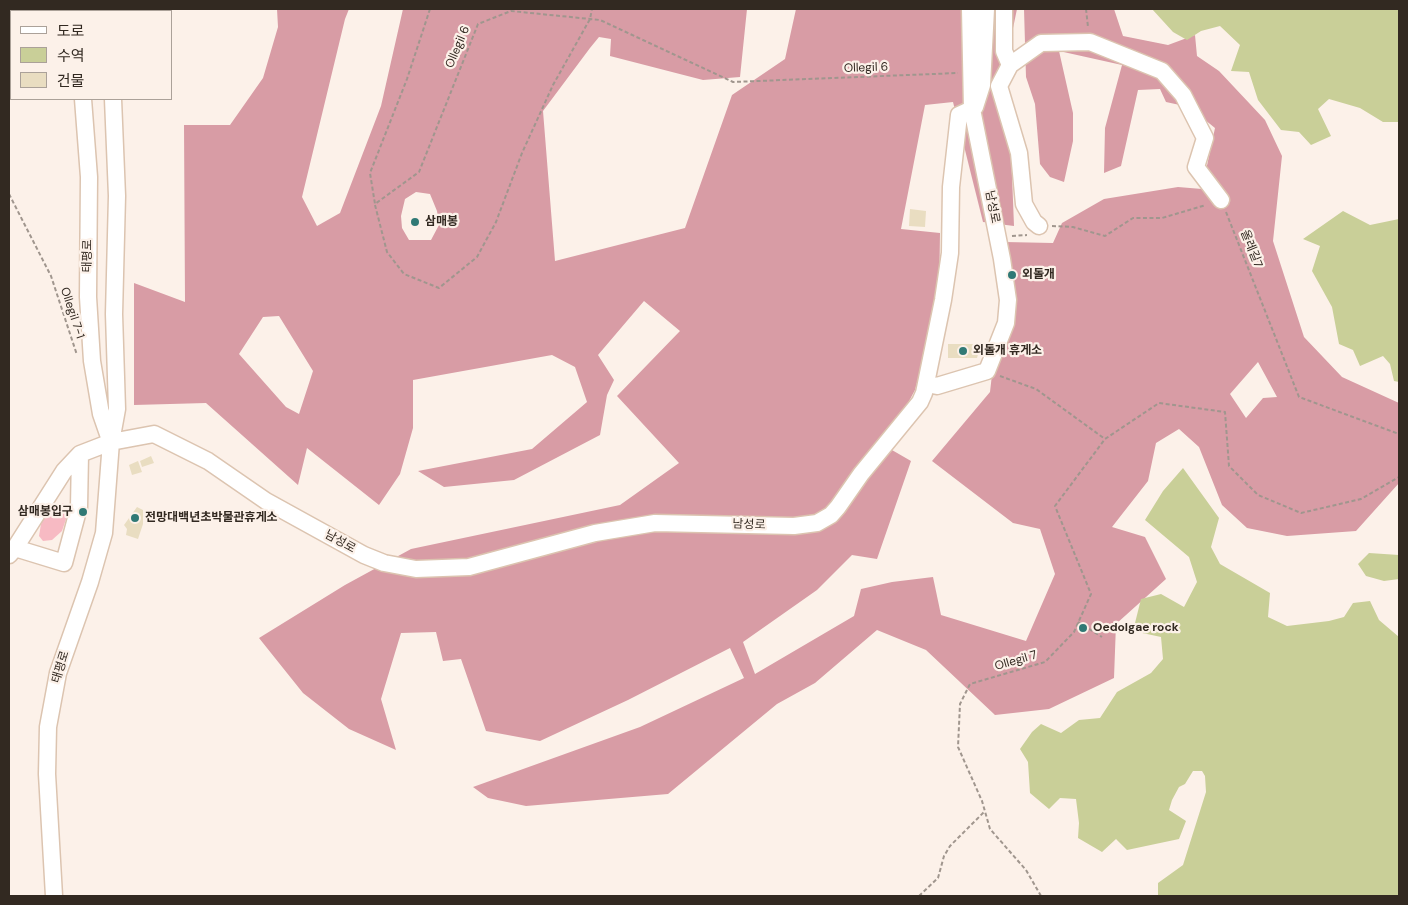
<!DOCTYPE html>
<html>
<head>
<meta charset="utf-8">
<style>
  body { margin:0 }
  #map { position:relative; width:1408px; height:905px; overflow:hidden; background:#fcf1e9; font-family:"DM Sans","Noto Sans KR",sans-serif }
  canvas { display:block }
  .frame { position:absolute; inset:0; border:10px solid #322921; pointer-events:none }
  .legend { position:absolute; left:10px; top:10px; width:162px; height:90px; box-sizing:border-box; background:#fcf1e9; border:1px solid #aba199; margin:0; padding:6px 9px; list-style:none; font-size:15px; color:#322921 }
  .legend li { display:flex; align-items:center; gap:10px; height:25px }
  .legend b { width:25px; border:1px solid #aba199 }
</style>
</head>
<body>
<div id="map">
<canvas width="1408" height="905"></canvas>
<div class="frame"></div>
<ul class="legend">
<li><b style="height:6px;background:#fff"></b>도로</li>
<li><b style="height:14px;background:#c9cf98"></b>수역</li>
<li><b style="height:14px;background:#e9ddc1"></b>건물</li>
</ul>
</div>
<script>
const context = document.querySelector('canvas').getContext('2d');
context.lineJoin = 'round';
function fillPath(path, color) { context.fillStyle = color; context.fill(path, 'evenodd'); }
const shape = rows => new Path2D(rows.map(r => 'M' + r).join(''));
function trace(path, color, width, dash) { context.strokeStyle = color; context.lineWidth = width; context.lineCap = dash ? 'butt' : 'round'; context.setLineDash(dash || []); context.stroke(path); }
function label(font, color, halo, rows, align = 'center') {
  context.font = font + ' "DM Sans","Noto Sans KR",sans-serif'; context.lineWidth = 4.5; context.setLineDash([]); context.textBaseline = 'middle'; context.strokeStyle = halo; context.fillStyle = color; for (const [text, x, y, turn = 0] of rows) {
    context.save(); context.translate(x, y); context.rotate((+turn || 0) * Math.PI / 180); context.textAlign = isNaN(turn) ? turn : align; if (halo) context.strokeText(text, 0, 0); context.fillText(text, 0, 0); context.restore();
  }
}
const green = shape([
  [62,503,66,505,67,516,62,531,52,540,43,541,39,536,41,524,48,511,54,506]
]);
const forest = shape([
  [277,9,349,9,345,19,302,197,317,226,340,213,381,106,403,9,747,9,740,77,703,80,610,56,611,39,599,37,590,48,543,111,555,261,685,228,732,95,785,59,796,9,1017,9,1002,81,1011,150,1014,226,983,222,953,102,925,105,901,229,940,233,939,299,915,390,885,446,911,461,877,559,852,555,817,590,743,642,755,674,854,616,861,589,892,582,933,577,941,615,1026,641,1055,574,1040,529,1013,523,932,461,990,392,994,357,1015,306,1005,242,1053,243,1062,223,1104,199,1178,187,1202,189,1215,128,1189,107,1166,102,1160,89,1138,90,1121,166,1104,173,1105,128,1122,65,1059,51,1073,113,1073,141,1064,182,1050,177,1040,164,1035,104,1026,77,1024,9,1114,9,1123,36,1168,45,1195,35,1197,56,1219,71,1265,120,1282,156,1273,241,1304,337,1342,377,1399,403,1399,483,1356,531,1287,536,1247,528,1222,505,1199,447,1179,429,1156,443,1148,481,1112,527,1145,537,1166,579,1116,624,1114,678,1049,709,995,715,926,650,877,630,815,683,777,704,668,794,526,806,488,798,473,787,640,727,744,678,730,648,628,700,540,741,486,731,461,659,443,661,436,632,401,633,381,699,396,750,349,729,303,693,259,638,345,585,411,549,620,505,679,463,617,396,680,331,644,301,598,355,614,380,607,395,600,435,514,480,444,487,418,471,532,449,587,402,575,367,552,355,413,380,413,428,400,474,379,505,307,448,298,485,206,403,134,405,134,283,185,302,184,125,230,125,263,78,278,27],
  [416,192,430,194,437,211,439,225,431,240,409,240,402,228,401,216,405,199],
  [279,316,313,371,299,414,286,407,239,354,263,317],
  [1258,362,1277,397,1263,398,1246,418,1230,394]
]);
const water = shape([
  [1152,9,1399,9,1399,122,1383,122,1360,108,1329,99,1318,109,1331,136,1311,145,1299,132,1281,130,1258,100,1249,72,1231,71,1240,45,1220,26,1201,31,1187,40,1173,32],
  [1343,211,1370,225,1399,219,1399,382,1394,381,1390,364,1383,356,1360,366,1353,350,1339,344,1332,307,1312,271,1320,246,1303,239],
  [1183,468,1219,518,1211,547,1220,564,1270,593,1268,617,1287,626,1329,621,1344,617,1353,603,1370,601,1379,620,1399,637,1399,896,1158,896,1158,883,1183,865,1206,792,1205,776,1202,771,1193,771,1185,784,1179,787,1172,800,1169,810,1186,821,1179,839,1127,850,1116,839,1102,852,1078,838,1079,823,1076,799,1060,798,1049,809,1030,793,1028,762,1020,749,1032,732,1041,724,1061,733,1079,720,1100,718,1117,692,1151,673,1163,659,1161,637,1133,631,1141,599,1161,594,1184,607,1197,582,1189,557,1145,520,1163,491],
  [1369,553,1399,555,1399,579,1384,581,1366,576,1358,564]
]);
const building = shape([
  [910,209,926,211,925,227,909,226],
  [948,344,981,344,977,358,948,358],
  [151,456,154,463,142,467,140,461],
  [138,461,142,472,132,475,129,465],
  [137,507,143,510,143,524,138,539,126,535,127,529,124,525]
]);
const path = shape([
  [430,9,407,79,370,173,375,204,419,172,478,24,511,11,600,20,733,82,958,73],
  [1086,9,1088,27],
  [9,194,51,276,77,355],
  [375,205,387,252,404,274,439,288,477,257,496,222,522,153,553,85,590,19,592,9],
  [1226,212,1299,397,1399,434],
  [1052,226,1073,227,1105,236,1133,218,1162,218,1206,205],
  [1012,236,1027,235],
  [1000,376,1036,389,1105,439],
  [1078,622,1102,637],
  [919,896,938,878,944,856,950,846,985,811],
  [1041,896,1026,870,990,829,982,801,958,747,960,704,970,684,1045,662,1074,632,1091,594,1055,506,1105,439,1159,403,1225,412,1229,466,1258,495,1301,513,1361,499,1399,477]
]);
const minor = shape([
  [68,9,69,11],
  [102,9,103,11],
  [1004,9,1004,51,1010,65],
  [83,99,89,177,88,297,92,361,101,414,110,440],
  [975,107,982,85,986,9],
  [1039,226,1034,222,1024,204,1019,153,999,86,1010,65,1041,43,1090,42,1162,71,1183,95,1205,138,1196,167,1221,200],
  [927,384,937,386,987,371,1006,323,1008,300,1002,259,972,109,970,9],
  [15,548,64,563,79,507,80,454],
  [9,555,15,548,64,471,80,454,111,442,154,434,208,461,266,501,364,555,384,563,416,569,469,567,595,533,655,523,794,526,817,523,831,515,838,507,861,474,920,402,924,393,943,300,950,253,951,187,959,115,972,109],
  [54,896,47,774,48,727,58,673,90,582,104,533,111,442,117,409,114,314,117,196,113,99]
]);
const markers = [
  [415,222,5,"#307975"],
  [1012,275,5,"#307975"],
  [963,351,5,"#307975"],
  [83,512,5,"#307975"],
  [135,518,5,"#307975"],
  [1083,628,5,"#307975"]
];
const streetNames = [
  ["Ollegil 6",458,47,-67],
  ["Ollegil 6",866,68,-2],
  ["남성로",992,207,79],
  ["올레길7",1251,249,68],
  ["태평로",88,256,-89],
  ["Ollegil 7-1",72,313,72],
  ["남성로",749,525,2],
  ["남성로",340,542,29],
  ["Ollegil 7",1016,661,-16],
  ["태평로",61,667,-73]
];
const poiNames = [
  ["삼매봉",425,222],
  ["외돌개",1022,275],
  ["외돌개 휴게소",973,351],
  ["삼매봉입구",73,512,"right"],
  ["전망대백년초박물관휴게소",145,518],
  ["Oedolgae rock",1093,628]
];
fillPath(green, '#f7bac3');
fillPath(forest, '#d89ca5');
fillPath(water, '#c9cf98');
fillPath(building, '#e9ddc1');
trace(minor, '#dcc4b0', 19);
trace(path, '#a0968e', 2, [4, 2.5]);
trace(minor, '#fff', 16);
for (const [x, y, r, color] of markers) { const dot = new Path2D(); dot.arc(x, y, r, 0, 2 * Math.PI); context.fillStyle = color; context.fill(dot); trace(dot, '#fcf1e9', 2); }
label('12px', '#322921', '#fcf1e9', streetNames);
label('bold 12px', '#322921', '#fcf1e9', poiNames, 'left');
</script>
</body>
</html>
